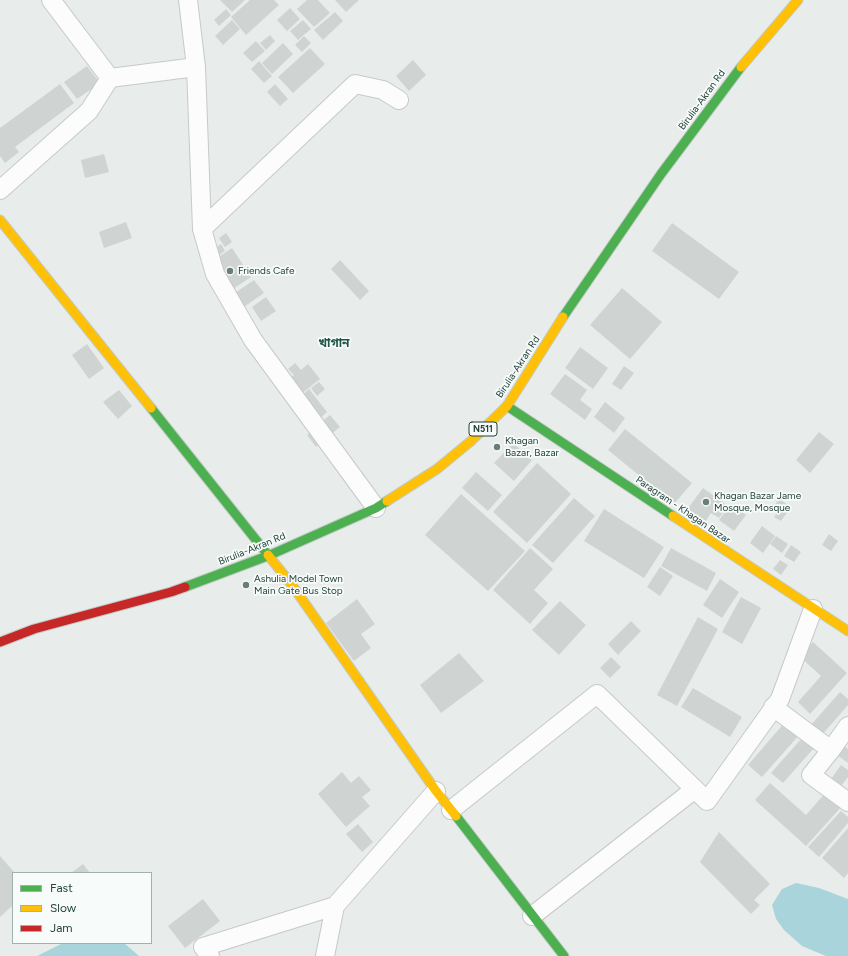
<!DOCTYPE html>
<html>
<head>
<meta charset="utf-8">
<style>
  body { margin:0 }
  #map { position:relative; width:848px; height:956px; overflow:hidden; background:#e8edeb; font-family:Figtree,sans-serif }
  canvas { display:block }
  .legend { position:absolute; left:12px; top:872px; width:140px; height:72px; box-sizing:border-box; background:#f7fbf9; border:1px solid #a3b1ad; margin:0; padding:5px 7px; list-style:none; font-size:12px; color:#24423a }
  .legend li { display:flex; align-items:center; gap:8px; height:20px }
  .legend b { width:20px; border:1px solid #a3b1ad }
</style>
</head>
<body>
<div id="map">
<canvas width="848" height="956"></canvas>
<ul class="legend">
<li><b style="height:5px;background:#4caf50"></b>Fast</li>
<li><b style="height:5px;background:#ffc107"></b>Slow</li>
<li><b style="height:5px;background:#c62828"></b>Jam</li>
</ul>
</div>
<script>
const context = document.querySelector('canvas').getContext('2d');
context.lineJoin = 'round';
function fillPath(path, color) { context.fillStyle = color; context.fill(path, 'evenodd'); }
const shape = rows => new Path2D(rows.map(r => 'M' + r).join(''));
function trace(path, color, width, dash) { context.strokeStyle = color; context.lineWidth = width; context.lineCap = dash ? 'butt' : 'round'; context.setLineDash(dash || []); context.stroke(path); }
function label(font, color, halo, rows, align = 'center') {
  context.font = font + ' Figtree,"Noto Sans Bengali",sans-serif'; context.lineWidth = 3.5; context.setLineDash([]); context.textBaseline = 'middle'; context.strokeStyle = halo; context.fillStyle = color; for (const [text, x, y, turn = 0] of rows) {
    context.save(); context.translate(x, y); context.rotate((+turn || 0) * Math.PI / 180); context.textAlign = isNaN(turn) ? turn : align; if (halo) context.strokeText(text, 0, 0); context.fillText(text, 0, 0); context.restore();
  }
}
const water = shape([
  [796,883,819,888,848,899,848,956,826,956,802,946,784,930,776,919,772,905,782,889],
  [63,943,124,943,139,956,37,956]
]);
const building = shape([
  [220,0,245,0,232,12],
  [250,0,274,0,279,5,246,35,231,17],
  [307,0,318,0,330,13,314,27,297,9],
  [335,0,359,0,346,12],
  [290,8,300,19,287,31,277,20],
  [226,9,231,15,219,26,214,20],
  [335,12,343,21,323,40,314,30],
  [232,20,240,29,223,45,215,36],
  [303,20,311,29,298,40,290,31],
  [270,35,275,41,266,50,260,43],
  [304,36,311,43,302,52,295,45],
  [256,41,265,51,252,62,243,53],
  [283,43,293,54,272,74,262,63],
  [310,48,325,64,293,93,278,77],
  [413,60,426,75,409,91,396,76],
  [259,61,272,76,264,83,251,69],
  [87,66,100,83,77,99,64,82],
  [60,84,74,103,15,147,19,152,5,163,0,156,0,128],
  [275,84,288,99,280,106,267,92],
  [104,154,109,172,85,178,81,160],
  [126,222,132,238,104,248,99,232],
  [672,223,739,272,719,299,652,251],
  [226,233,232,242,225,247,219,238],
  [221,244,225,251,219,255,215,248],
  [232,248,251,277,227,293,208,264],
  [340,260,369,291,360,300,331,269],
  [254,280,264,293,241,309,232,295],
  [622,288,662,322,630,359,590,325],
  [266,297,276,311,261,321,252,307],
  [87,344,104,368,89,379,72,355],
  [580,347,608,368,593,389,565,368],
  [295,363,301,370,308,364,320,379,295,399,283,384,294,375,288,369],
  [624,366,634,373,621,390,612,384],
  [565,374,587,390,580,400,592,409,585,420,550,394],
  [319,382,325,389,317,396,311,388],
  [309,389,327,412,318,420,300,397],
  [119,390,132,406,118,419,103,402],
  [605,402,625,418,614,433,594,417],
  [330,415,340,427,329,436,319,424],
  [318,426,327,438,316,447,307,435],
  [625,429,692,483,674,504,608,450],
  [819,432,834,444,810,473,796,460],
  [513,443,532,460,514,481,494,463],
  [537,463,571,494,527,543,493,512],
  [476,472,502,495,488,511,462,488],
  [703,488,728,506,719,518,711,513,701,528,683,515],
  [461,494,525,551,488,591,425,535],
  [574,498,595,516,553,563,532,545],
  [779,499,791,507,781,521,774,517,779,509,774,506],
  [731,504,746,515,734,531,719,520],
  [604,509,664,547,644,578,584,541],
  [762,526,775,536,763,553,750,543],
  [829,534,838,541,831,551,822,545],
  [776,536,788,544,782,553,770,544],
  [791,545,801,552,794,562,784,556],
  [530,548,553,569,534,590,548,603,530,624,493,590],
  [671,548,716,573,707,591,661,566],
  [780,560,788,565,781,575,773,569],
  [660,567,673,576,660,596,647,587],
  [720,579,739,592,722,618,703,605],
  [741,597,761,608,742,644,722,632],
  [357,599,375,624,361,634,371,648,354,661,326,623],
  [560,601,586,625,559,655,532,630],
  [698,617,718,629,677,706,657,695],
  [631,621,641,631,618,655,608,644],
  [813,642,847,673,810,714,798,702,821,676,800,657],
  [459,653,484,681,441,713,420,685],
  [611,657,621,667,610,678,600,668],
  [693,688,742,717,730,737,681,707],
  [840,692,848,699,848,705,821,736,810,726],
  [786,721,800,734,762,777,748,765],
  [802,738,814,748,783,783,771,773],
  [844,746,848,749,848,763,837,755],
  [841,765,848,770,848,777,841,786,831,779],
  [342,772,351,783,359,776,371,790,362,797,370,806,346,827,318,794],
  [770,783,806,815,827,791,843,805,806,846,755,800],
  [841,811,848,817,848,823,819,857,808,847],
  [358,824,373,842,362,852,346,834],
  [848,828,848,873,844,878,822,858],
  [719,832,770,884,754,900,760,905,751,914,700,862],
  [0,856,15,873,13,873,13,905,0,917],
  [83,864,90,873,71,873],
  [203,899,220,921,185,948,168,926]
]);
const street = shape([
  [51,0,110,78],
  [188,0,196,67,202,229,215,274,253,340,376,508],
  [0,190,89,111,110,78,196,67],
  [202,229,355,84,383,90,399,100],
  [773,707,831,750,848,726],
  [831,750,811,775,848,802],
  [451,810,597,694,707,801,780,699,813,609],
  [532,916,695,789],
  [210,956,203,947,335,906,436,791],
  [325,956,335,906]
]);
const fast = shape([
  [563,317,661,174,741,67],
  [507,406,673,516],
  [151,408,268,555],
  [185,587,270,555,376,508,387,501],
  [456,816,564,956]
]);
const slow = shape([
  [741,67,798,0],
  [0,220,151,408],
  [387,501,437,469,471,441,507,406,563,317],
  [673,516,848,631],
  [268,555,292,585,436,791,456,816]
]);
const jam = shape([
  [0,642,34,629,171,592,185,587]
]);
const markers = [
  [230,271,4,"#697e78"],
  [497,447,4,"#697e78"],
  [706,502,4,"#697e78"],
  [246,585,4,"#697e78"]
];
const shields = [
  [483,429,28]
];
const shieldNames = [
  ["N511",483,429]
];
const streetNames = [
  ["Birulia-Akran Rd",702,100,-54],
  ["Birulia-Akran Rd",518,367,-57],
  ["Paragram - Khagan Bazar",683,510,34],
  ["Birulia-Akran Rd",252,549,-22]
];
const poiNames = [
  ["Friends Cafe",238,271],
  ["Khagan",505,441],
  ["Bazar, Bazar",505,453],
  ["Khagan Bazar Jame",714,496],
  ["Mosque, Mosque",714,508],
  ["Ashulia Model Town",254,579],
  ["Main Gate Bus Stop",254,591]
];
const quarterNames = [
  ["খাগান",334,343]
];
fillPath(water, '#a9d4db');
fillPath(building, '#cfd4d2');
trace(street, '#c5cac8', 20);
trace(fast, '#c3cbc8', 11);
trace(slow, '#c3cbc8', 11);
trace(jam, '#c3cbc8', 11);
trace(street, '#fcfcfc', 18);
trace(fast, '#4caf50', 9);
trace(slow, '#ffc107', 9);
trace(jam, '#c62828', 9);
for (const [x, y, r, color] of markers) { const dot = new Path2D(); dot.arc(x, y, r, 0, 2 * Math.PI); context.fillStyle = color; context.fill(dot); trace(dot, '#f7fbf9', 1.5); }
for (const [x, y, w] of shields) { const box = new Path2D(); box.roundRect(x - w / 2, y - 7, w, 14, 3); context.fillStyle = '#f7fbf9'; context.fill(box); trace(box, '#24423a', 1); }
label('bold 9px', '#24423a', null, shieldNames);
label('10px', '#24423a', '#f7fbf9', streetNames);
label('10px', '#24423a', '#f7fbf9', poiNames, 'left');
label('bold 12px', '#1f5548', '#f7fbf9', quarterNames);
</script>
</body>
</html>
